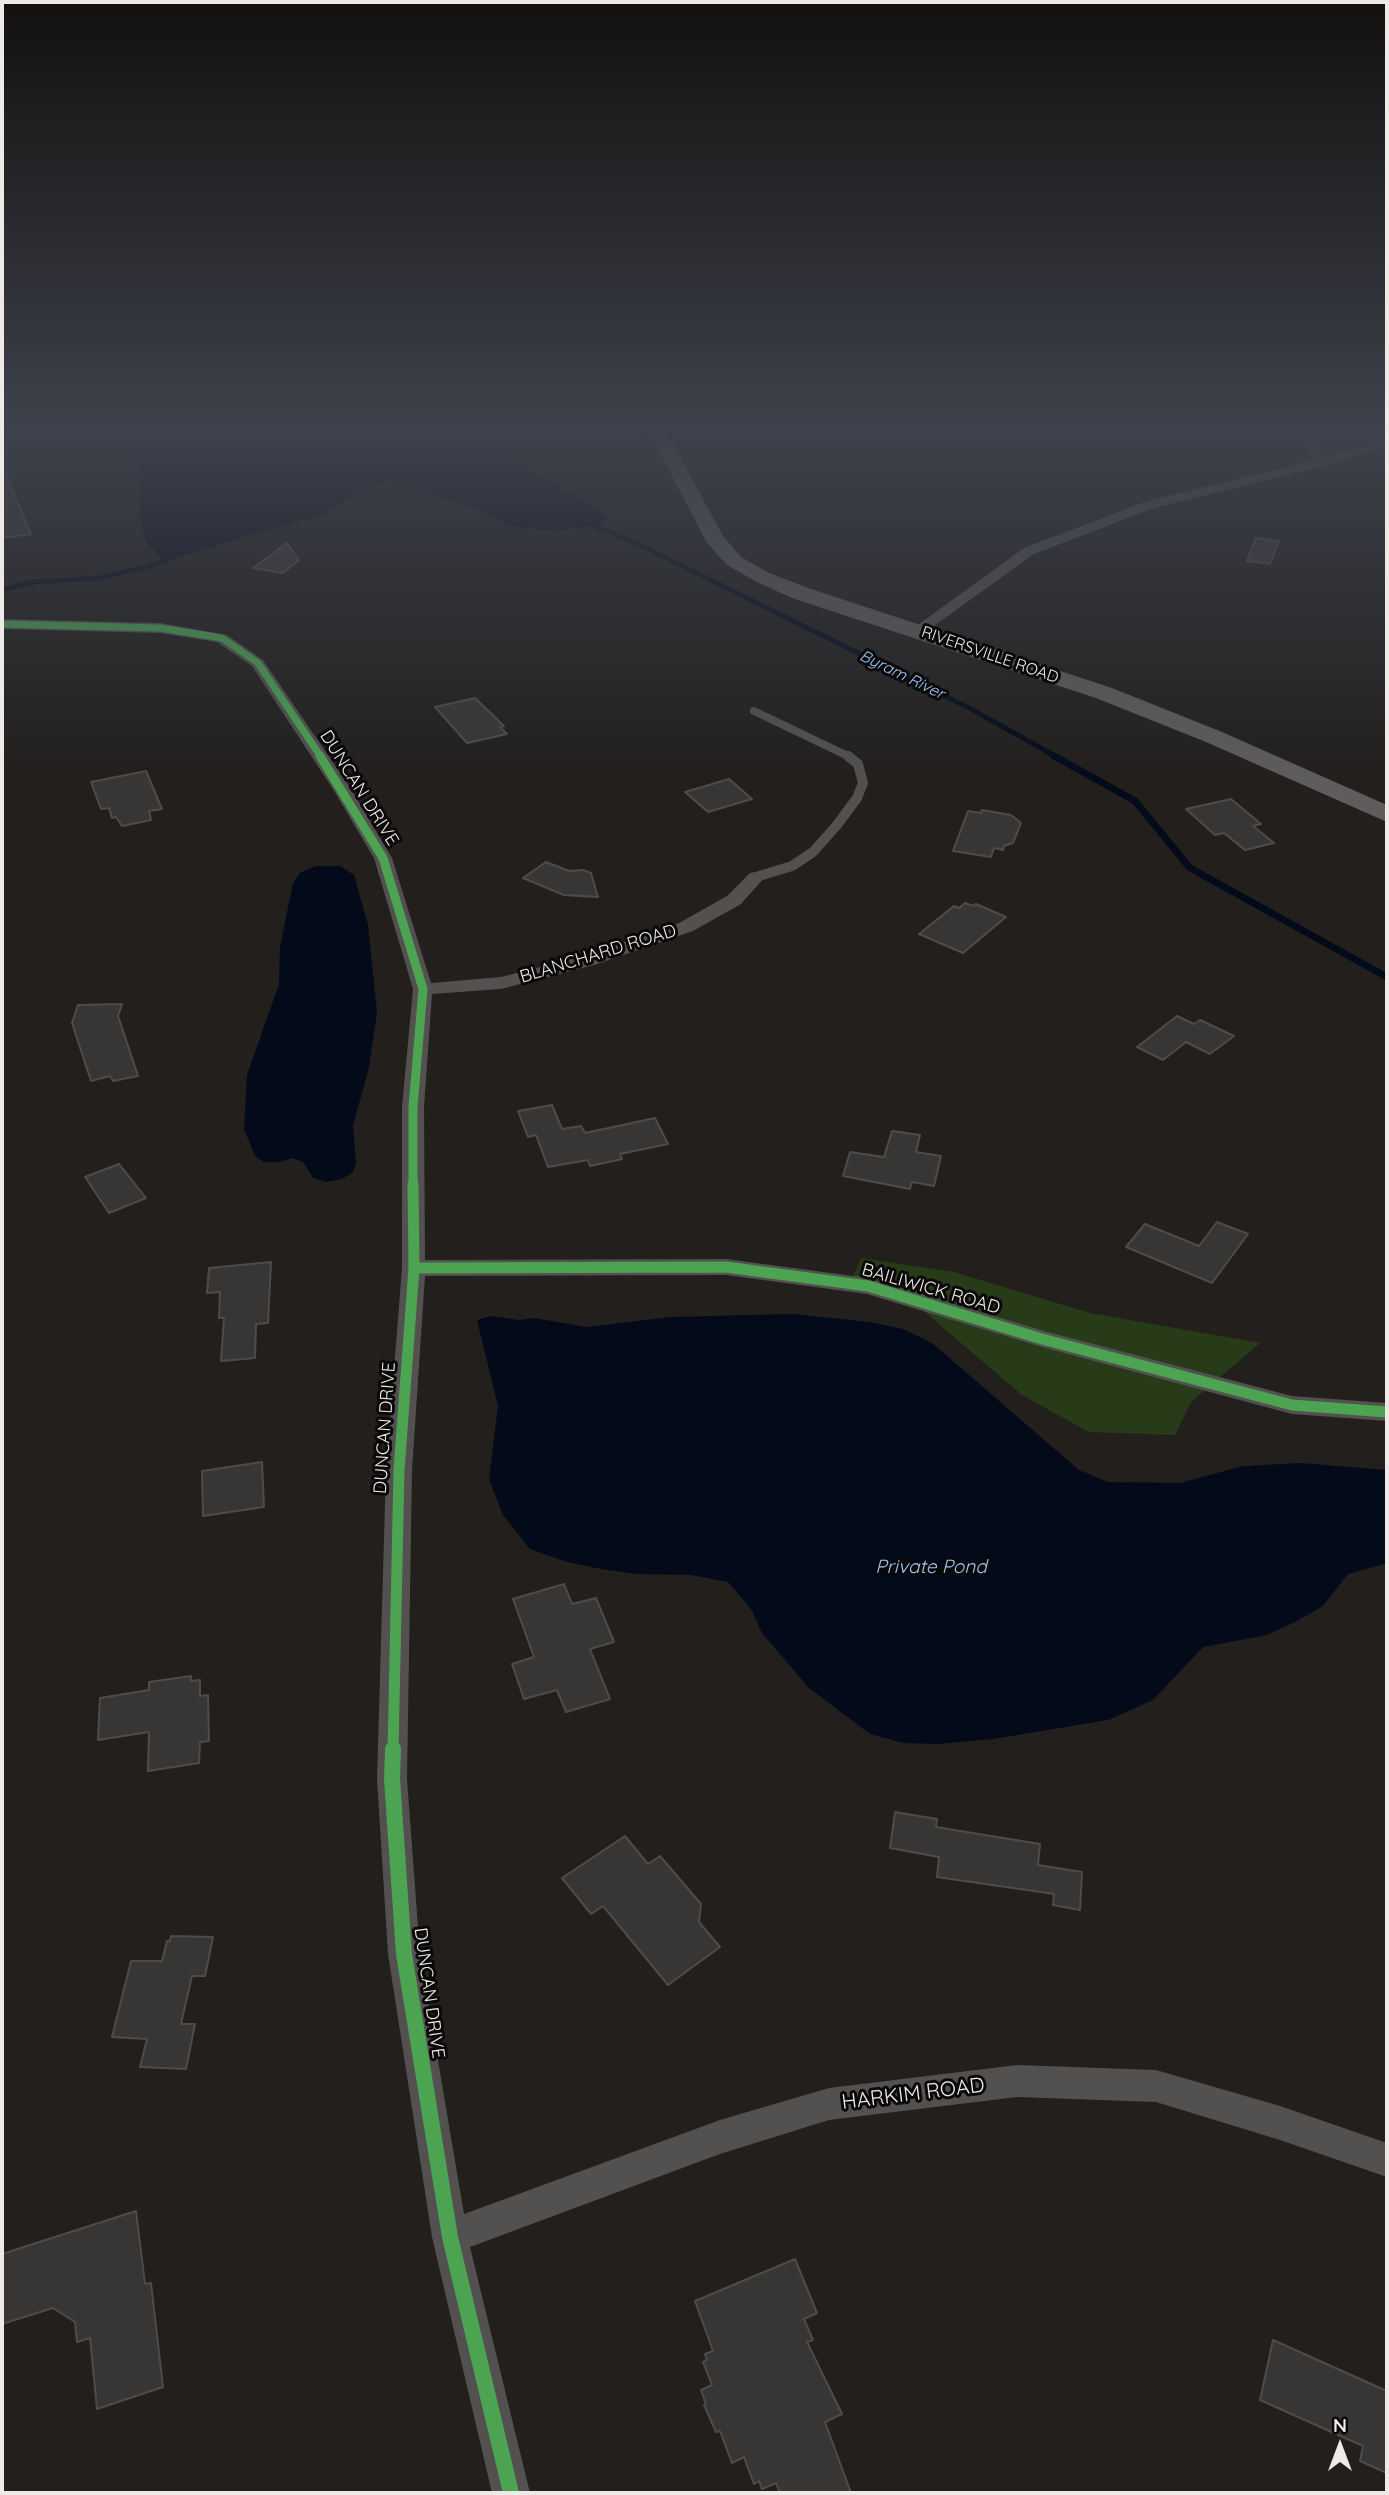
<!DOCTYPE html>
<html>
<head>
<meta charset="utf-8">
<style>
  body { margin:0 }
  #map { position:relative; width:1389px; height:2495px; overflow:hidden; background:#221f1d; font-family:Quicksand,sans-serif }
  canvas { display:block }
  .frame { position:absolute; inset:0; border:4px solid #edeae8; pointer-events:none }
  .north { position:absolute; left:1305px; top:2411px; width:70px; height:70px; -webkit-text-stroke:5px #0a0808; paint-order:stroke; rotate:0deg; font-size:19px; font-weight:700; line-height:28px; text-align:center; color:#edeae8 }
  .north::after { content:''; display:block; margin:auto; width:24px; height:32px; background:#edeae8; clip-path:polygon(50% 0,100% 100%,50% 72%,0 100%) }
</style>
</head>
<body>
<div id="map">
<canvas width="1389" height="2495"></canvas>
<div class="frame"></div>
<div class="north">N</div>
</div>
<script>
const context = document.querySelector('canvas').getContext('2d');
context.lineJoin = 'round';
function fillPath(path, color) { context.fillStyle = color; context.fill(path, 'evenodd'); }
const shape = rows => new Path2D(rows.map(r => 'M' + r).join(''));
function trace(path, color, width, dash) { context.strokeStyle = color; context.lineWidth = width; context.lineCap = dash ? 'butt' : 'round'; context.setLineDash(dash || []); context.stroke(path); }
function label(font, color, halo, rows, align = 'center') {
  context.font = font + ' Quicksand,sans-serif'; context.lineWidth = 6; context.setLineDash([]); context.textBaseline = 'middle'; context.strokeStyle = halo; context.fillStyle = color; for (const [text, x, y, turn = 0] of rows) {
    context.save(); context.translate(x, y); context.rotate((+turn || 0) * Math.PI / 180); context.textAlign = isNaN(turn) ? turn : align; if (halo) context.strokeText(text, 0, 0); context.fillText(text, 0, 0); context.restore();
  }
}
const green = shape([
  [861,1258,954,1272,1090,1313,1260,1343,1191,1402,1175,1435,1089,1432,1022,1395,913,1302,848,1289]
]);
const water = shape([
  [155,432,470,432,609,517,596,526,553,531,510,526,472,507,386,482,365,489,323,515,261,531,165,562,146,542,140,519,137,452,140,445],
  [316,866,340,866,354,875,368,925,377,1012,369,1068,353,1125,356,1163,353,1172,342,1179,326,1182,313,1178,303,1162,292,1158,279,1162,264,1162,255,1156,244,1129,247,1075,279,984,280,947,293,883,300,873],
  [793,1314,870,1322,903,1329,932,1343,1079,1470,1108,1482,1180,1483,1243,1466,1301,1463,1387,1470,1387,1563,1348,1574,1323,1606,1297,1621,1267,1635,1203,1647,1153,1700,1108,1720,993,1739,937,1744,903,1743,870,1734,809,1688,762,1633,751,1609,728,1582,691,1575,637,1574,601,1569,567,1562,530,1549,503,1515,489,1479,498,1406,477,1320,491,1316,519,1320,534,1318,587,1327,670,1317]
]);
const streamFar1 = shape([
  [585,522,638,544,971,709,1057,757],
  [2,590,33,582,100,578,165,562,172,555]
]);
const stream = shape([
  [1054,756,1135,801,1190,868,1387,977]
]);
const building = shape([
  [2,466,31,534,2,538,2,466],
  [1256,538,1279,541,1270,564,1247,561,1256,538],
  [287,543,299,560,283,573,253,568,287,543],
  [475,698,504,726,500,727,507,734,467,743,435,707,475,698],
  [146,771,162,809,149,811,151,820,122,826,116,817,112,818,109,808,101,809,91,782,146,771],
  [729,779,752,799,708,812,685,792,729,779],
  [1231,799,1261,824,1253,826,1274,843,1245,850,1224,833,1215,835,1186,809,1231,799],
  [982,810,1011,815,1021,823,1013,843,1004,846,1003,850,994,848,991,857,953,851,968,811,981,813,982,810],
  [546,862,569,871,583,870,591,873,598,897,564,895,523,878,546,862],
  [965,903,974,906,976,904,1006,917,963,953,919,934,954,906,959,908,965,903],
  [122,1004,118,1016,138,1076,113,1081,110,1076,91,1081,72,1023,78,1005,122,1004],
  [1177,1016,1194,1024,1200,1020,1234,1036,1210,1054,1186,1042,1163,1060,1137,1047,1177,1016],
  [552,1105,562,1129,581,1126,585,1133,655,1118,668,1144,620,1154,622,1159,590,1166,588,1160,548,1167,536,1135,528,1137,518,1111,552,1105],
  [892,1131,920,1135,916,1152,941,1156,934,1186,912,1182,910,1189,843,1176,850,1152,884,1157,892,1131],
  [119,1164,146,1198,109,1213,85,1177,119,1164],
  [1217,1222,1248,1234,1212,1283,1126,1247,1145,1224,1199,1246,1217,1222],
  [271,1262,268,1323,256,1324,255,1358,221,1361,224,1318,219,1318,220,1292,207,1293,209,1268,271,1262],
  [262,1462,264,1507,203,1516,202,1471,262,1462],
  [564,1584,572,1604,596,1598,614,1642,590,1649,610,1699,566,1712,557,1690,524,1699,512,1664,534,1657,513,1599,564,1584],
  [191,1676,191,1681,200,1680,200,1696,208,1695,209,1741,200,1742,199,1763,148,1771,149,1732,98,1740,100,1698,149,1690,149,1682,191,1676],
  [895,1812,937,1819,936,1827,1040,1844,1038,1865,1082,1872,1080,1910,1053,1905,1054,1894,937,1877,939,1857,890,1848,895,1812],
  [625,1836,648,1864,660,1856,701,1904,699,1922,720,1947,668,1985,603,1906,591,1914,562,1878,625,1836],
  [171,1936,213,1937,205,1976,192,1976,181,2024,195,2024,186,2069,140,2067,147,2039,112,2037,131,1961,162,1961,167,1941,170,1941,171,1936],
  [136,2211,145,2284,151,2283,163,2387,97,2409,90,2338,77,2342,75,2322,53,2308,2,2324,2,2254,136,2211],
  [795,2259,817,2313,804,2319,813,2340,807,2342,842,2414,825,2422,851,2493,780,2493,776,2483,762,2489,759,2481,754,2484,744,2457,732,2463,720,2431,716,2432,704,2405,706,2404,701,2390,712,2385,703,2362,707,2360,705,2354,713,2351,695,2301,795,2259],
  [1273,2340,1387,2391,1387,2473,1360,2461,1363,2446,1260,2400,1273,2340]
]);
const laneFar1 = shape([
  [1322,462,1387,443],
  [754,711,850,757]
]);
const lane = shape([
  [756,877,792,866,813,852,837,825,857,798,863,783,858,764,848,756]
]);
const street = shape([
  [1295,432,1307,432,1329,462,1327,465,1154,508,1034,554,924,633,919,635,911,630,1024,548,1144,502,1314,460,1295,432],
  [2,619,160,623,227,635,263,660,351,789,392,858,431,983,501,977,580,957,679,923,727,896,750,873,756,872,765,877,741,904,693,931,594,965,501,989,432,994,424,1107,425,1260,726,1259,868,1278,1044,1331,1292,1396,1387,1403,1387,1421,1292,1414,1042,1347,867,1294,726,1275,425,1276,412,1470,407,1779,420,1954,464,2214,720,2120,829,2088,1017,2065,1156,2070,1280,2106,1387,2143,1387,2177,1280,2140,1156,2102,1017,2097,829,2120,720,2154,470,2247,530,2493,492,2493,432,2237,388,1954,377,1779,386,1470,402,1268,402,1107,413,989,374,858,333,789,252,666,217,642,160,633,2,629,2,619]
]);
const secondary = shape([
  [643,432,662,432,676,449,723,536,741,557,769,573,808,588,1112,688,1222,732,1387,805,1387,822,1206,742,1096,698,792,598,755,581,727,565,707,543,659,451,643,432]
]);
const cyclewayFar3 = shape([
  [2,624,160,628,222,638,258,663,321,757]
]);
const cyclewayFar2 = shape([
  [320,756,383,858,423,989,413,1107,413,1186]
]);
const cyclewayFar1 = shape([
  [414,1268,726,1267,868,1286,1042,1339,1292,1405,1387,1412],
  [393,1751,399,1470,414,1268,413,1184]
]);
const cycleway = shape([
  [393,1749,392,1779,404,1954,450,2237,511,2493]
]);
const farStreetnames = [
  ["RIVERSVILLE ROAD",990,655,19]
];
const farWaternames = [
  ["Byram River",902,675,26]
];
const streetNames = [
  ["DUNCAN DRIVE",359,788,58],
  ["BLANCHARD ROAD",598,954,-17],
  ["BAILIWICK ROAD",931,1289,16],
  ["DUNCAN DRIVE",385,1428,-86],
  ["DUNCAN DRIVE",429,1993,82]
];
const waterNames = [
  ["Private Pond",931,1567]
];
const nearStreetnames = [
  ["HARKIM ROAD",913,2094,-7]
];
fillPath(green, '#283b18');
fillPath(water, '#030b1a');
trace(streamFar1, '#030b1a', 5);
trace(stream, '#030b1a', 7);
fillPath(building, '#383634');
trace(building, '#4e4c4a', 2);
trace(laneFar1, '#525150', 8);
trace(lane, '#525150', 10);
fillPath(street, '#525150');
fillPath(secondary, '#5e5c5c');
trace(cyclewayFar3, '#4ca352', 7);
trace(cyclewayFar2, '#4ca352', 9);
trace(cyclewayFar1, '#4ca352', 11);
trace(cycleway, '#4ca352', 16);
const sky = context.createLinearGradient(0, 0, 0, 781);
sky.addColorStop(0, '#131110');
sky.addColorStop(0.55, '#3e424c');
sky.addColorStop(1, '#3e424c00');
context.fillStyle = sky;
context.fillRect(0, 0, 1389, 781);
label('16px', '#edeae8', '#0a0808', farStreetnames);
label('italic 16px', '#9ac9f9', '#0a0808', farWaternames);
label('18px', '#edeae8', '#0a0808', streetNames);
label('italic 19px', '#9ac9f9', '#0a0808', waterNames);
label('21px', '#edeae8', '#0a0808', nearStreetnames);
</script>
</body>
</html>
